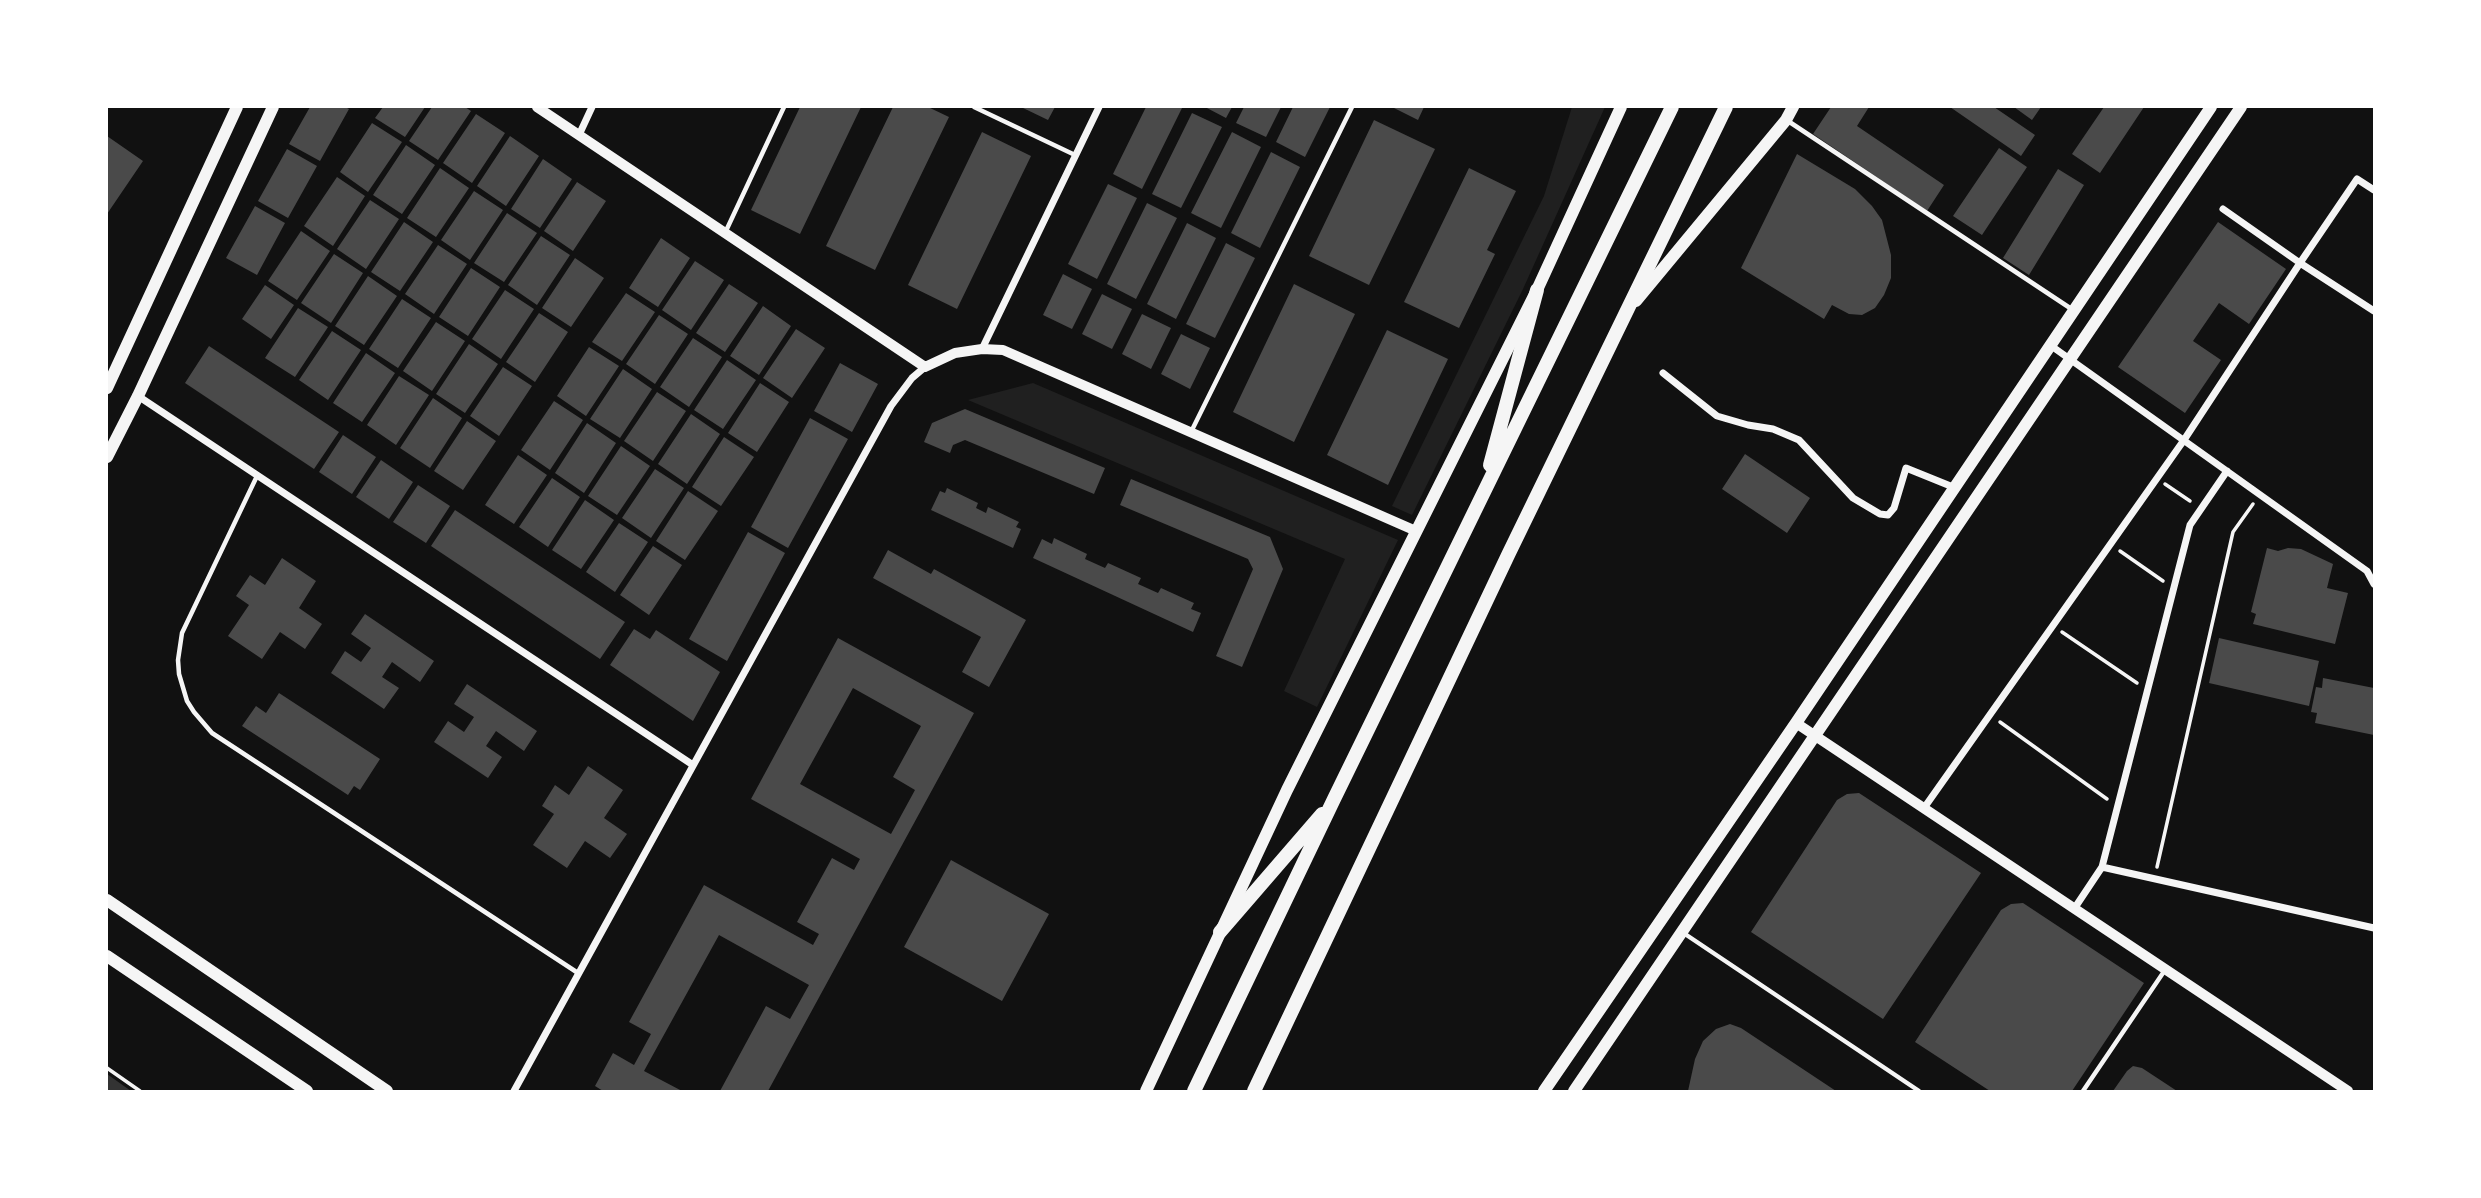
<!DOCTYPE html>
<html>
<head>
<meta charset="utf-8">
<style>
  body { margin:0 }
  #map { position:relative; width:2481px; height:1198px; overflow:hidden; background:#111; font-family:Helvetica,sans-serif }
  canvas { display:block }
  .frame { position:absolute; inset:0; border:108px solid #fff; pointer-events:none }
</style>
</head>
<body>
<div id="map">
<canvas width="2481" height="1198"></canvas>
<div class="frame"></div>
</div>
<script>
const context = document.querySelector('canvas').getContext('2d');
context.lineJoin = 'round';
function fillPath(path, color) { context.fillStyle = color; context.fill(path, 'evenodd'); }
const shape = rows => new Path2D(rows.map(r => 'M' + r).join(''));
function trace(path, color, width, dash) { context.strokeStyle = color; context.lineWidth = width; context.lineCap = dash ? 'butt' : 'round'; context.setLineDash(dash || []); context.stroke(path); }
const green = shape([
  [1572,107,1605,107,1523,289,1412,515,1392,506,1544,196],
  [1033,383,1398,540,1317,707,1284,691,1345,559,968,400]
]);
const water = shape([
  [107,1074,131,1091,107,1091]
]);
const building = shape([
  [310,107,345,107,349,109,320,161,289,144],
  [383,107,425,107,405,137,375,118],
  [432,107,465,107,471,111,438,160,409,141],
  [800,107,861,107,800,234,751,210],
  [893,107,928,107,949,117,875,270,826,246],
  [1021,107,1055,107,1048,120],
  [1146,107,1182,108,1142,189,1113,174],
  [1205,107,1232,107,1226,118],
  [1244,107,1281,107,1266,137,1236,123],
  [1293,107,1330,107,1305,157,1276,142],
  [1392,107,1424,107,1418,120],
  [1831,107,1869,107,1857,126,1944,185,1927,211,1813,134],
  [1950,107,1994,107,2035,135,2021,156],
  [2014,107,2041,107,2032,120],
  [2104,107,2144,107,2100,173,2072,154],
  [1192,113,1222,127,1181,208,1152,194],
  [476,114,505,133,472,183,443,163],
  [1374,120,1435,149,1369,285,1309,256],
  [372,123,402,142,368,192,340,172],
  [982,132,1031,156,957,309,908,285],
  [1232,132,1261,147,1221,228,1191,213],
  [107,136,143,161,107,214],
  [510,136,539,156,506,206,477,186],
  [406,145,435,165,402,214,373,195],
  [1999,148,2027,167,1982,235,1953,216],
  [287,149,317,166,288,218,258,201],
  [1271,152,1300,167,1260,248,1231,233],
  [1797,154,1855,189,1872,206,1882,220,1891,255,1891,278,1884,295,1875,308,1862,315,1849,314,1832,305,1824,319,1741,268],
  [543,159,572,179,540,228,511,209],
  [440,168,469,188,436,237,407,218],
  [1469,168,1516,191,1487,250,1495,254,1459,328,1404,302],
  [2058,169,2084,185,2029,275,2003,258],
  [337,177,365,196,333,246,304,226],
  [577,182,606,201,573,251,544,231],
  [1108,184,1137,198,1097,279,1068,264],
  [474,191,503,210,470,260,441,240],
  [370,200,399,219,366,269,337,249],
  [1147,203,1177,218,1136,299,1107,284],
  [255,206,285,223,257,275,226,258],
  [507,213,537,233,504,282,474,263],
  [404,222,433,242,400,291,371,272],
  [2218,222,2286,269,2249,324,2219,303,2193,341,2221,360,2185,413,2118,367],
  [1187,223,1216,238,1176,319,1147,304],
  [301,231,330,251,297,300,268,281],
  [541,236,570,255,537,305,508,285],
  [661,238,690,258,658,307,629,288],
  [1226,243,1255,258,1215,338,1186,324],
  [438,245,467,264,434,314,405,294],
  [334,254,363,273,331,323,301,303],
  [575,258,604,278,571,327,542,308],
  [695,261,724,280,691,330,662,310],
  [471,268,500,287,468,336,439,317],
  [1063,274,1092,289,1072,329,1043,315],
  [368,276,397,296,364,345,335,326],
  [729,284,758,303,725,352,696,333],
  [1294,284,1355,314,1294,442,1233,412],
  [265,285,294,305,271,339,242,319],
  [505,290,534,309,501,359,472,339],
  [626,293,655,312,622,361,592,342],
  [1102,294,1132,309,1112,349,1082,334],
  [402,299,431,318,398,368,369,349],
  [763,306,791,326,759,375,730,356],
  [298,308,328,327,295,377,265,358],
  [539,313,568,332,535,382,506,362],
  [1142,314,1171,328,1151,369,1122,354],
  [659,315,688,334,655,384,626,364],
  [436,322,465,341,432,391,403,371],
  [796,329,825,348,792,398,763,378],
  [1387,330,1448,359,1388,485,1327,455],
  [332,331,361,350,328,400,299,380],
  [1181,334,1210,348,1190,389,1161,374],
  [693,338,722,357,689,407,660,387],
  [469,344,498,364,465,413,436,394],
  [209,346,339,432,314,469,185,383],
  [589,347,619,366,586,416,557,396],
  [366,353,395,373,362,422,333,403],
  [727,360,756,380,723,429,694,410],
  [840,363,878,384,852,432,814,411],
  [503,367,532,386,499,436,470,416],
  [623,369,652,389,620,438,590,419],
  [399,376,429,395,396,445,367,425],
  [760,383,789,402,757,452,728,433],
  [657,392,686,411,653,461,624,441],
  [433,398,462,418,430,468,400,448],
  [554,401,583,420,550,470,521,450],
  [965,409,1105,468,1094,494,965,440,953,445,950,453,924,442,932,423],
  [691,414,720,434,687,484,658,464],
  [810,418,848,439,788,548,751,527],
  [467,421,496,441,463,490,434,471],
  [587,423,616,443,584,493,555,473],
  [343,435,376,457,352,494,319,472],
  [724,437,754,457,721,506,692,487],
  [621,446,650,466,617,515,588,496],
  [1745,454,1810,498,1787,533,1722,489],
  [518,455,547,475,514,524,485,505],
  [381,460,413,482,389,519,356,497],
  [655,469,684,488,651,538,622,518],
  [552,478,580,497,548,547,519,527],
  [1131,479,1270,537,1283,569,1242,667,1216,656,1253,569,1248,559,1120,505],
  [418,485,450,506,426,543,393,522],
  [947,488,978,503,976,508,986,513,988,507,1019,522,1016,527,1021,529,1013,548,931,510,940,491,945,493],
  [688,491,718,511,685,560,656,541],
  [585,500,614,520,581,569,552,550],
  [455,510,625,622,600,659,431,546],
  [619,523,648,542,615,592,586,572],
  [748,532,785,553,727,661,689,639],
  [1054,538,1087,554,1085,559,1105,568,1108,563,1141,578,1138,584,1158,593,1161,588,1194,603,1191,609,1201,613,1193,632,1033,558,1042,539,1052,544],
  [653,546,682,565,649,615,620,595],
  [2267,548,2278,551,2288,548,2301,549,2333,564,2327,588,2348,593,2335,644,2253,624,2256,614,2251,612],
  [888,550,931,574,934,569,1026,620,989,687,962,672,981,637,873,578],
  [282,558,316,581,299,608,322,624,305,649,280,632,262,659,228,636,249,605,236,596,250,575,265,585],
  [365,614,434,661,420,682,392,662,382,677,399,688,384,709,331,673,345,651,361,662,371,648,351,634],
  [634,629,650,639,656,630,720,672,693,721,610,665],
  [838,638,974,713,768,1091,720,1091,766,1006,790,1019,809,985,719,935,644,1071,682,1091,603,1091,595,1086,613,1053,634,1065,651,1034,629,1022,704,885,813,945,819,934,797,922,832,858,854,870,860,859,751,799],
  [853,688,921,726,893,777,915,790,891,834,800,784],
  [2219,638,2319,661,2309,706,2209,683],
  [2323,678,2374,688,2374,735,2315,723,2317,713,2311,712,2316,687,2322,688],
  [467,684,537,731,524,751,496,731,486,746,502,757,488,778,434,742,448,721,464,732,474,717,454,704],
  [279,693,380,759,360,790,354,786,348,795,242,726,256,706,266,713],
  [588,766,623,790,604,818,627,834,610,858,585,841,567,868,533,845,554,814,542,806,555,785,569,795],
  [1859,793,1981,873,1883,1019,1751,932,1837,800,1847,794],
  [951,860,1049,914,1002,1001,904,947],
  [2023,903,2144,983,2072,1091,1990,1091,1915,1042,2001,910,2011,904],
  [1730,1024,1741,1028,1836,1091,1688,1091,1695,1059,1703,1041,1716,1029],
  [2133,1066,2142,1068,2177,1091,2113,1091,2127,1071]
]);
const path = shape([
  [2165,484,2190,501],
  [2120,551,2163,581],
  [2062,632,2137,683],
  [2000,722,2107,799],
  [2157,867,2233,532,2253,504],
  [107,1068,140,1091]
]);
const service = shape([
  [974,107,1075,155],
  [1788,121,2073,310],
  [725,233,784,107],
  [1191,432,1352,107],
  [257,476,182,633,178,660,179,674,187,701,194,712,212,733,578,973],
  [1682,932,1919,1091],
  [2083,1091,2165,970]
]);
const minor = shape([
  [579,135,592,107],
  [2223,209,2300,263,2357,179,2374,190],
  [2050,345,2367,571,2374,584],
  [982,349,1099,107],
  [1663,373,1717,416,1748,425,1773,429,1799,440,1853,498,1880,514,1888,515,1894,508,1906,468,1953,487],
  [138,396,693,765],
  [1924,808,2184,440,2300,263,2374,311],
  [2102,867,2374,928],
  [2074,909,2102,867,2190,525,2227,471],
  [514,1091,891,406,912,378,925,367]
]);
const tertiary = shape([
  [537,107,925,367,955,353,982,349,1003,350,1416,531],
  [1796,723,2348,1091]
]);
const secondary = shape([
  [107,388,237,107],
  [107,457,138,396,273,107],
  [1544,1091,1796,723,2211,107],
  [1574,1091,2241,107]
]);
const primary = shape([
  [1636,301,1786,120,1793,107],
  [107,900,387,1091],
  [107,956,307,1091],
  [1146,1091,1287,790,1537,290,1621,107]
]);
const trunk = shape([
  [1490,465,1537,290],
  [1220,932,1322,814],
  [1194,1091,1334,799,1672,107],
  [1254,1091,1509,553,1726,107]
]);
fillPath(green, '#202020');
fillPath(water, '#333');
fillPath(building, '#4a4a4a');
trace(path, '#f5f5f5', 3.5);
trace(service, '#f5f5f5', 4.5);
trace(minor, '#f5f5f5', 7);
trace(tertiary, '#f5f5f5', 10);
trace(secondary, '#f5f5f5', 12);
trace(primary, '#f5f5f5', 12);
trace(trunk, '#f5f5f5', 14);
</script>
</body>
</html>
